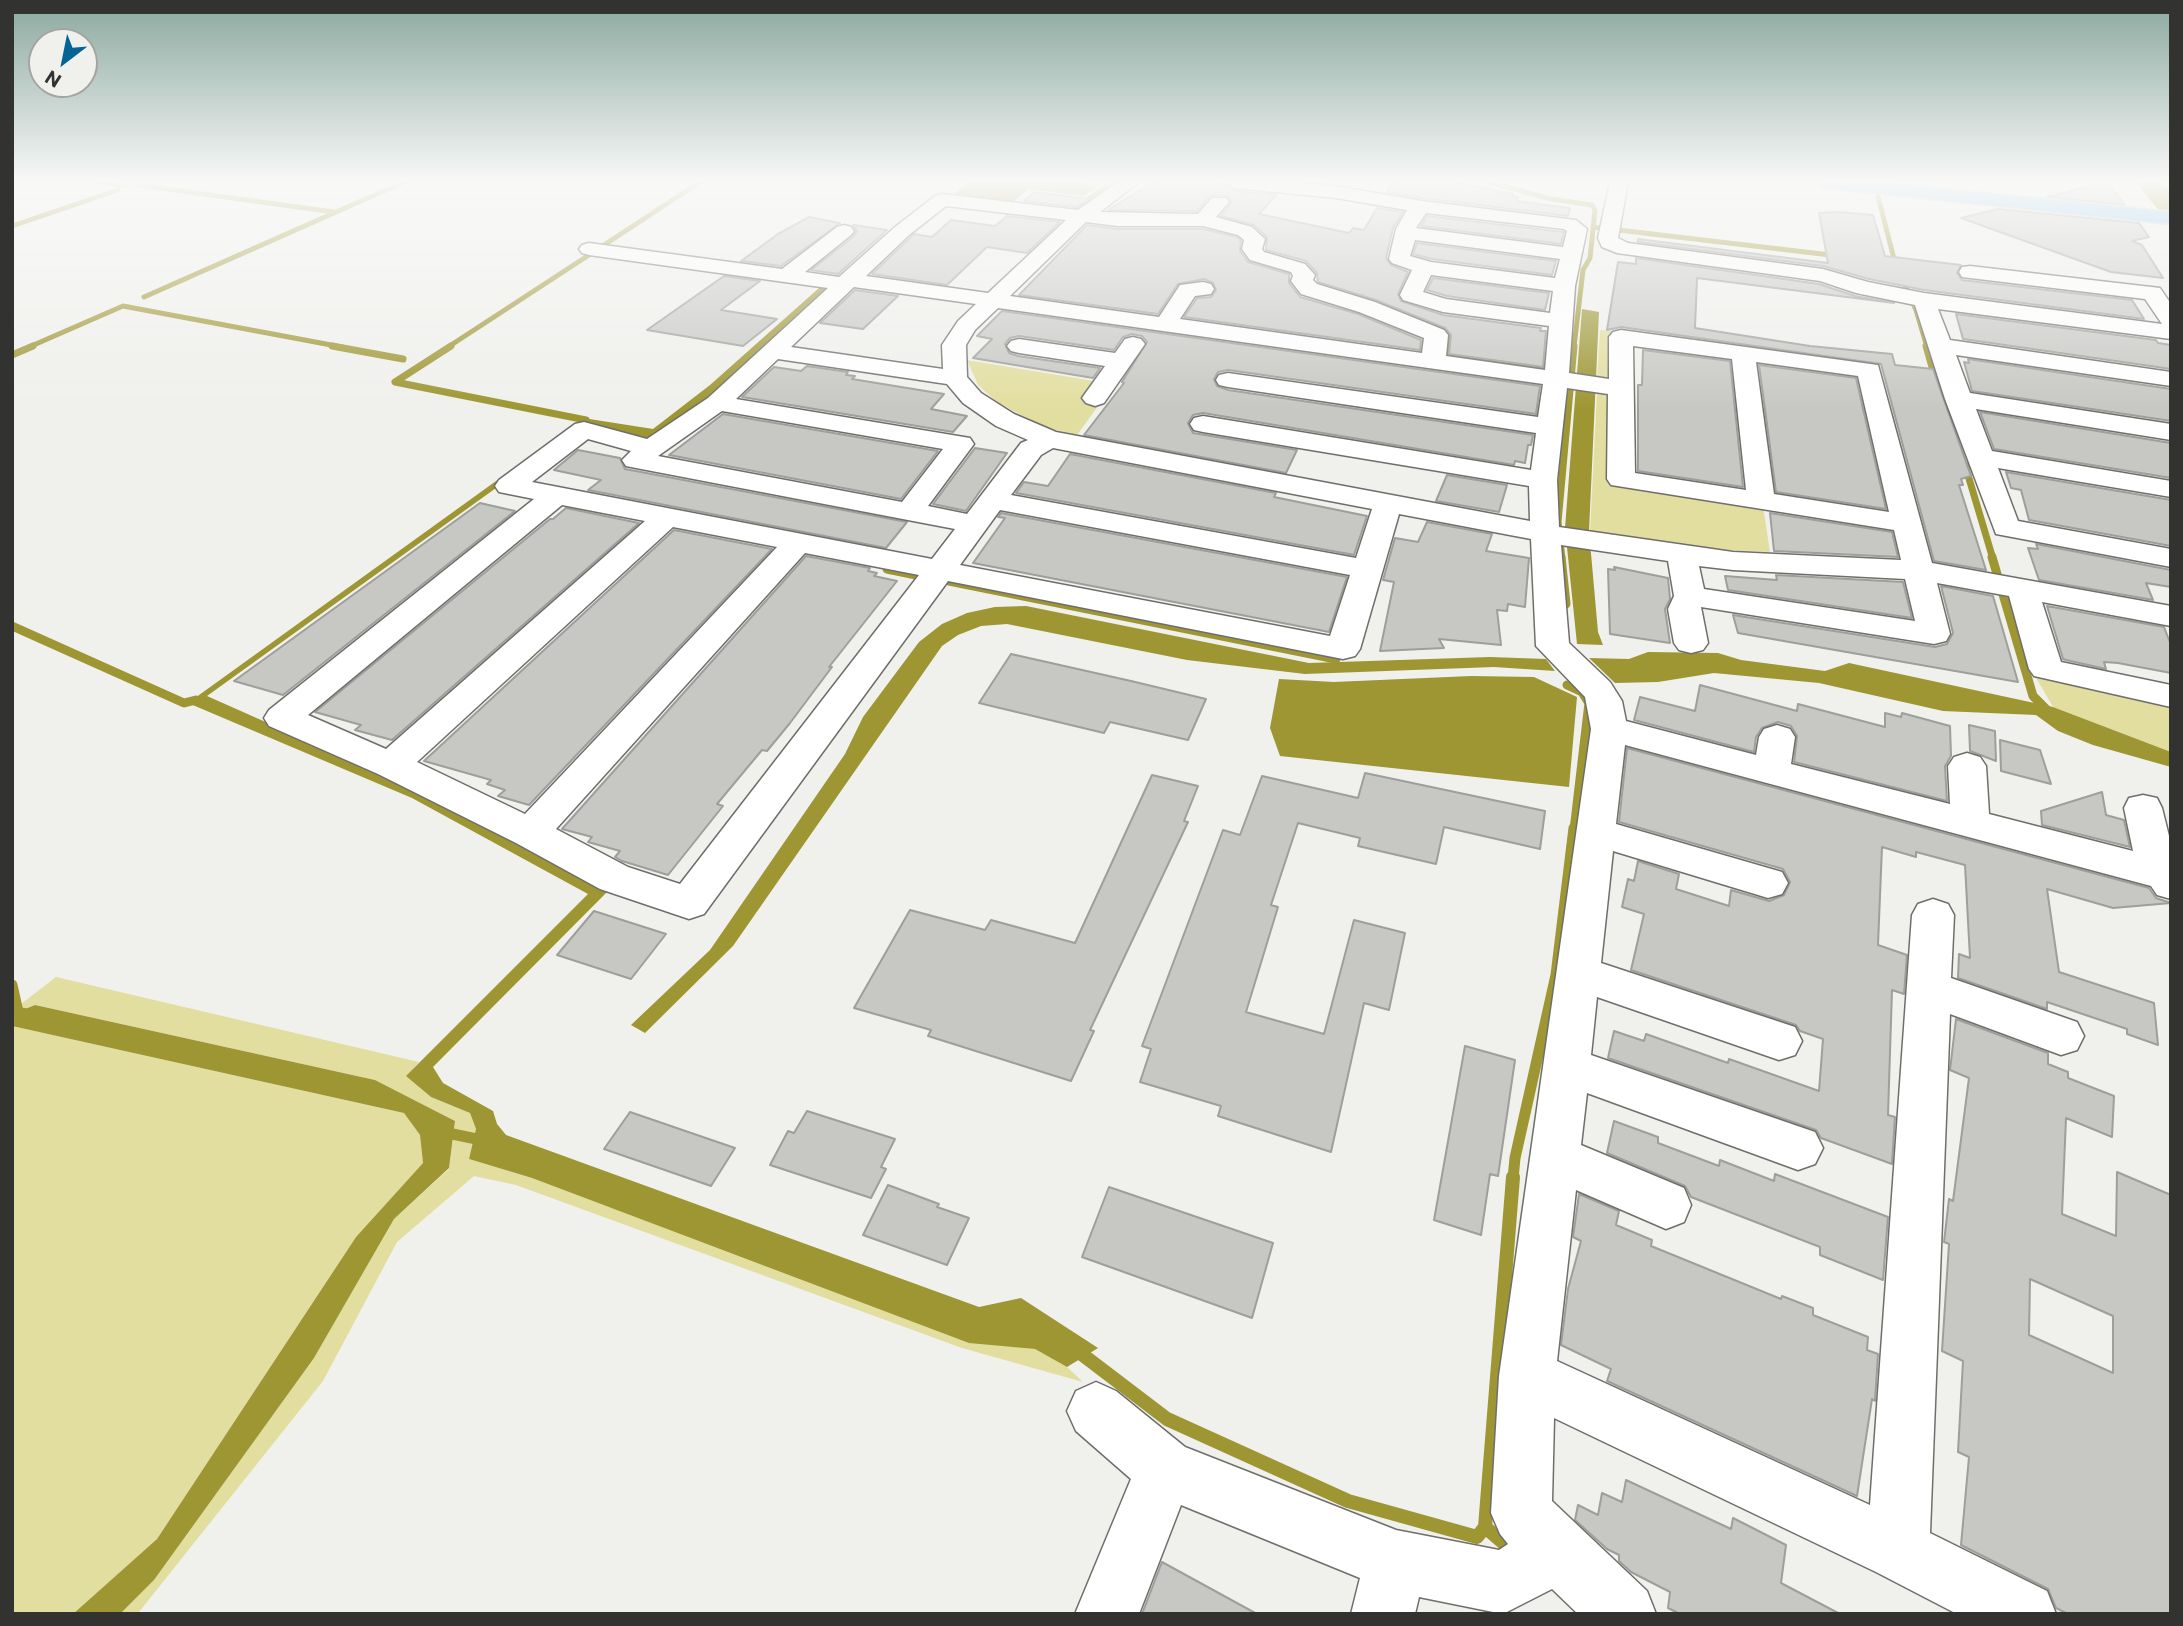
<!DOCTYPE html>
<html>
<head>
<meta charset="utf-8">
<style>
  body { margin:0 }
  #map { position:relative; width:2183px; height:1626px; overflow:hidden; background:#f0f0ed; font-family:Commissioner,sans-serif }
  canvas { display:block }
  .frame { position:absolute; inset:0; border:14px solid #323231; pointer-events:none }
  .north { position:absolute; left:28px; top:28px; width:70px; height:70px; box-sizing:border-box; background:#f0f0ed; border:2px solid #a4a4a2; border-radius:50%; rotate:212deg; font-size:19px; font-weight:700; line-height:28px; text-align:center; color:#323231 }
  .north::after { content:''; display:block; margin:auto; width:24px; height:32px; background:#046594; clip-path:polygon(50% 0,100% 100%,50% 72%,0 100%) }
</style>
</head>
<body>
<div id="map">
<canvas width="2183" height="1626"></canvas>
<div class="frame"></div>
<div class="north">N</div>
</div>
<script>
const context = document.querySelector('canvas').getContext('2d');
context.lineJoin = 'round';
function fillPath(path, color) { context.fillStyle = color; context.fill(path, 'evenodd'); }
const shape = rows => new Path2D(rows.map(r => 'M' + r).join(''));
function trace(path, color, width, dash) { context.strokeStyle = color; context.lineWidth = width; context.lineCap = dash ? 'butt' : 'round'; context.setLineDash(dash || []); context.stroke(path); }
const green = shape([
  [1600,330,1612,331,1611,379,1597,377],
  [967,360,1094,381,1081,399,1101,402,1077,435,1044,427,997,402,978,385],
  [1597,392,1610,393,1608,481,1763,506,1770,552,1710,549,1590,533],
  [2034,674,2171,703,2171,752,2053,707],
  [56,977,419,1062,407,1076,431,1097,470,1113,476,1129,469,1159,532,1178,969,1342,1035,1349,1067,1367,1083,1382,962,1348,516,1185,474,1176,397,1242,323,1381,139,1612,120,1614,154,1580,314,1358,394,1219,449,1169,455,1121,375,1080,35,1005,18,1012,12,1019,12,1011],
  [12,1026,404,1113,420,1135,423,1163,356,1237,157,1539,73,1614,12,1614]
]);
const water = shape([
  [969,182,1083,182,1102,185,1083,196,1028,189,1011,204,952,196],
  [2136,182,2163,182,2171,191,2171,226],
  [814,285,835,287,701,405,657,436,643,438,581,421,583,418,653,429,710,385,801,304,819,288],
  [1582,309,1599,312,1589,531,1598,632,1603,645,1577,644,1565,528],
  [571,427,578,429,207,696,421,791,608,891,433,1067,443,1083,493,1111,497,1124,506,1135,979,1307,1021,1298,1098,1348,1067,1367,1035,1349,969,1343,532,1178,469,1159,476,1129,470,1113,431,1097,406,1076,588,894,412,798,188,703],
  [1026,606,1309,663,1490,657,1546,659,1555,671,1494,667,1305,674,1187,660,1007,624,981,626,958,635,942,646,733,946,645,1033,631,1025,710,950,845,754,863,717,919,642,942,624,967,613,995,607],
  [1648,652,1718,653,1741,660,1825,671,1849,663,2053,707,2171,752,2171,767,2093,745,2058,731,2036,715,1943,711,1819,683,1714,673,1658,682,1615,683,1589,658,1629,659],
  [1471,676,1534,677,1577,697,1569,787,1280,756,1270,728,1279,679,1334,682],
  [35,1005,375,1080,455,1121,449,1168,394,1219,314,1358,154,1580,120,1614,73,1614,157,1539,356,1237,423,1163,420,1135,404,1113,12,1026,12,1019,18,1012]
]);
const streamFar4 = shape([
  [99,182,125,186],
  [1488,182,1551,199,1592,205,1595,210,1590,258,1583,270,1574,347],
  [138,185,334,212],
  [1878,196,1895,263,1916,310,1927,347],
  [1070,212,1113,182],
  [12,226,118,190],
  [1593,227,1839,256],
  [601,247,700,182],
  [144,297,404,182],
  [1434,326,1449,332,1447,347],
  [29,347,123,306,342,347],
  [448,347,592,253]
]);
const streamFar3 = shape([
  [332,346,403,359],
  [451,346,395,382,586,420],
  [1447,346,1446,356,1541,369],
  [1926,346,1936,381],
  [12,355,33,346],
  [1965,465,1993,559],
  [1562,559,1558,522,1574,346]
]);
const streamFar2 = shape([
  [1561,557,1566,604],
  [1992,557,2033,696,2050,713],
  [887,569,931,578],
  [949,581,1336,659],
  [12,626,184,703,196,700,201,703],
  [1567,685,1582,692,1589,703,1574,830]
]);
const streamFar1 = shape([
  [12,985,18,1012,31,1015],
  [443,1132,486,1141],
  [1513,1179,1515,1158,1556,975,1574,828]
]);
const stream = shape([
  [1075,1349,1167,1419,1348,1501,1477,1537,1485,1527,1513,1177],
  [1485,1527,1514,1552]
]);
const building = shape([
  [1153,182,1210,182,1224,184,1235,191,1276,195,1259,214,1349,233,1353,228,1364,230,1377,208,1403,212,1393,228,1386,258,1391,265,1408,272,1398,294,1401,301,1443,315,1541,328,1540,331,1546,331,1543,367,1449,354,1451,335,1445,328,1376,300,1318,282,1317,273,1306,261,1266,250,1267,237,1254,225,1221,216,1232,202,1226,195,1210,196,1197,211,1108,210,1153,182],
  [1393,182,1456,182,1513,194,1512,196,1518,197,1516,201,1570,208,1568,216,1422,198,1387,192,1393,182],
  [2107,182,2125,205,2047,197,2107,182],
  [1034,192,1089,199,1077,207,1024,201,1034,192],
  [1998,209,2139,223,2149,237,2132,241,2142,245,2163,278,2111,272,1961,218,1998,209],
  [1839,212,1873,215,1885,256,1961,265,1957,273,1962,280,2132,300,2144,319,1924,290,1869,279,1823,266,1638,242,1638,239,1828,263,1819,213,1839,212],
  [1007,216,1060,222,1027,253,987,247,947,285,872,274,914,234,932,237,951,220,995,226,1007,216],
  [1427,216,1563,232,1564,232,1561,244,1421,226,1427,216],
  [809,217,840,223,781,266,741,261,778,234,809,217],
  [853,225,887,230,838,274,811,270,853,237,857,231,853,225],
  [1087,225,1117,229,1203,229,1237,237,1241,241,1240,251,1248,262,1289,274,1289,283,1300,297,1358,314,1421,340,1420,350,1184,317,1197,298,1211,297,1216,290,1213,283,1204,279,1178,284,1158,314,1019,295,1087,225],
  [1417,243,1556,261,1552,275,1432,259,1413,254,1417,243],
  [1636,258,1819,284,1855,296,1894,303,1697,278,1695,328,1810,346,1892,354,1895,365,1933,369,1971,476,1961,479,1963,485,1959,485,1986,570,1934,561,1881,364,1621,327,1607,330,1618,262,1636,264,1636,258],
  [724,276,760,281,721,310,777,319,743,346,647,330,724,276],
  [1433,278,1549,293,1545,310,1447,296,1427,290,1433,278],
  [855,290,898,296,863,329,820,323,855,290],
  [1002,311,1540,386,1536,414,1228,370,1218,372,1214,379,1217,386,1228,390,1533,435,1531,445,1528,445,1525,463,1515,461,1514,465,1203,413,1193,415,1188,423,1193,433,1297,450,1286,473,1084,435,1124,383,1122,382,1147,342,1142,336,1132,334,1123,337,1114,350,1019,336,1010,338,1005,344,1009,353,1018,356,1100,368,1093,378,973,358,992,339,977,336,1002,311],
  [1956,314,2156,340,2158,343,2171,345,2171,369,1963,339,1956,314],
  [1643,350,1730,361,1743,487,1638,471,1638,385,1642,385,1643,350],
  [1968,359,2171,389,2171,421,1972,391,1964,362,1969,363,1968,359],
  [1759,365,1856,378,1886,509,1776,492,1759,365],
  [807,366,848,372,846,375,855,376,852,379,944,394,931,409,967,416,953,432,742,397,774,367,801,371,807,366],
  [1980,412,2171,443,2171,478,1994,449,1980,412],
  [723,414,938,451,901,499,669,455,723,414],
  [975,448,1007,453,966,511,933,504,975,448],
  [578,450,620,458,625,469,907,522,886,548,588,490,601,480,554,470,578,450],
  [1070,454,1276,493,1274,497,1367,516,1354,555,1016,493,1024,482,1048,486,1070,454],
  [2006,472,2171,500,2171,546,2029,520,2021,490,2011,488,2006,472],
  [1447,475,1507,485,1499,512,1436,501,1447,475],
  [480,503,515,511,283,695,234,681,480,503],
  [566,508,639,523,392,740,355,730,361,725,315,712,550,519,553,519,566,508],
  [1001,513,1347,577,1329,632,973,563,1005,518,998,517,1001,513],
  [1770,513,1892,532,1898,557,1774,551,1770,513],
  [1427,522,1492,534,1486,551,1529,558,1525,607,1508,604,1507,611,1497,610,1501,645,1439,639,1444,648,1380,651,1394,582,1383,580,1395,538,1418,542,1427,522],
  [674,530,772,549,529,805,498,796,505,790,487,784,491,780,424,761,674,530],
  [2036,544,2171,570,2171,587,2146,583,2153,600,2039,580,2028,548,2038,549,2036,544],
  [806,556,870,568,868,571,877,573,874,576,897,581,829,667,832,667,790,723,767,751,762,750,717,804,723,806,668,875,622,861,615,857,620,851,588,842,592,837,562,829,806,556],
  [1614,567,1668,578,1670,599,1665,609,1670,643,1610,634,1608,569,1615,570,1614,567],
  [1776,575,1903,582,1912,618,1728,590,1725,576,1777,580,1776,575],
  [1941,586,1993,596,2018,682,1738,633,1733,615,1935,647,1947,644,1953,633,1941,586],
  [2047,606,2164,627,2171,645,2171,673,2118,663,2104,662,2106,669,2066,660,2063,659,2047,606],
  [1011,654,1131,681,1206,699,1188,740,1110,722,1104,733,979,703,1011,654],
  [1700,685,1797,711,1798,704,1885,727,1885,713,1901,717,1902,713,1950,726,1951,756,1945,766,1947,801,1794,762,1797,736,1791,726,1778,722,1762,728,1756,737,1754,752,1634,720,1640,697,1695,711,1700,685],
  [1969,725,1995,731,1996,761,1970,751,1969,725],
  [2000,740,2040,750,2051,784,2001,771,2000,740],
  [1627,748,2149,888,2156,898,2171,903,2113,908,2047,889,2059,972,2154,1003,2158,1045,2127,1034,2127,1029,2047,1002,2047,1009,1958,978,1959,954,1970,958,1965,865,1916,852,1916,857,1882,847,1878,945,1907,955,1904,994,1892,990,1888,1115,1895,1117,1892,1164,1821,1138,1816,1130,1608,1058,1614,1031,1644,1041,1646,1034,1728,1063,1729,1059,1819,1091,1823,1039,1800,1031,1796,1025,1631,970,1644,914,1622,907,1628,879,1634,881,1638,861,1679,874,1676,889,1729,906,1731,890,1769,901,1784,895,1790,882,1783,869,1619,822,1627,748],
  [1365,773,1545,811,1540,849,1444,827,1436,864,1358,846,1360,838,1298,823,1271,905,1278,907,1246,1012,1324,1034,1354,920,1405,933,1389,1010,1364,1003,1331,1152,1218,1116,1221,1106,1140,1082,1151,1049,1142,1046,1223,830,1240,835,1262,776,1358,798,1365,773],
  [1152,775,1198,786,1184,821,1188,822,1090,1030,1094,1031,1071,1081,928,1036,931,1030,854,1008,910,910,985,930,991,920,1075,943,1152,775],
  [2102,792,2106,815,2124,820,2130,847,2042,825,2041,811,2102,792],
  [594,911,666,934,631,979,557,955,594,911],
  [1956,1019,2048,1053,2048,1064,2068,1072,2068,1078,2114,1096,2112,1137,2066,1118,2062,1214,2116,1236,2117,1172,2171,1195,2171,1614,2068,1614,2056,1608,2048,1589,1961,1545,1969,1457,1958,1452,1963,1361,1942,1351,1949,1244,1944,1242,1949,1199,1953,1201,1969,1078,1950,1070,1956,1019],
  [2030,1279,2113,1316,2113,1373,2029,1335,2030,1279],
  [1465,1046,1515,1060,1498,1176,1490,1174,1481,1235,1434,1220,1465,1046],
  [807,1111,895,1139,881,1167,886,1169,871,1198,770,1165,788,1131,794,1133,807,1111],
  [630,1112,735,1148,711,1186,604,1149,630,1112],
  [1614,1121,1658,1137,1658,1143,1719,1166,1720,1160,1774,1181,1775,1174,1888,1217,1883,1280,1820,1255,1820,1247,1691,1197,1685,1186,1607,1153,1614,1121],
  [888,1185,939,1204,937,1207,969,1218,947,1265,863,1235,888,1185],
  [1109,1187,1273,1243,1252,1318,1082,1257,1109,1187],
  [1579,1194,1619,1211,1616,1225,1652,1240,1651,1246,1781,1299,1782,1296,1813,1308,1813,1315,1868,1337,1867,1350,1878,1354,1875,1401,1872,1399,1857,1496,1607,1381,1611,1369,1561,1345,1568,1289,1581,1241,1573,1237,1579,1194],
  [1626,1480,1731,1529,1733,1518,1786,1545,1781,1583,1840,1614,1680,1614,1668,1608,1670,1592,1631,1572,1619,1561,1619,1555,1607,1549,1575,1520,1578,1505,1598,1515,1602,1493,1622,1502,1626,1480],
  [1162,1562,1257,1614,1142,1614,1162,1562]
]);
const minor = shape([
  [1118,182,1139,182,1100,212,1198,214,1212,198,1226,198,1229,202,1216,217,1252,227,1265,239,1262,249,1264,252,1305,264,1315,275,1313,280,1317,284,1375,302,1444,330,1448,335,1446,356,1545,370,1549,326,1443,312,1403,300,1400,295,1412,270,1392,263,1389,259,1396,229,1407,210,1336,198,1235,188,1226,182,1292,182,1336,186,1422,201,1576,220,1587,229,1575,286,1569,373,1609,379,1609,337,1613,332,1621,330,1878,365,1932,563,2171,606,2171,626,2042,602,2061,662,2171,685,2171,707,2034,676,2029,669,2009,596,1937,583,1950,634,1946,641,1934,644,1701,607,1708,643,1703,650,1691,653,1679,650,1674,643,1668,609,1674,596,1668,561,1561,545,1569,643,1610,682,1622,701,1626,721,1756,755,1759,737,1764,729,1777,725,1790,729,1795,737,1791,764,1950,804,1948,766,1954,757,1967,753,1980,757,1986,766,1989,814,2133,851,2124,808,2129,798,2143,795,2157,798,2162,808,2171,844,2171,899,2157,895,2151,886,1625,745,1616,824,1782,872,1788,883,1782,894,1768,898,1613,851,1601,963,1795,1027,1802,1041,1795,1055,1779,1060,1597,997,1591,1055,1815,1132,1823,1148,1815,1164,1798,1170,1587,1093,1581,1145,1684,1188,1691,1205,1684,1222,1666,1229,1576,1190,1557,1361,1870,1505,1912,915,1918,904,1933,899,1948,904,1954,915,1951,978,2077,1022,2084,1036,2077,1050,2061,1055,1950,1014,1930,1533,2047,1591,2056,1614,1957,1614,1876,1572,1554,1418,1552,1501,1647,1591,1656,1614,1578,1614,1552,1589,1503,1614,1419,1597,1415,1614,1351,1614,1360,1578,1181,1505,1139,1614,1075,1614,1131,1479,1076,1431,1067,1411,1076,1391,1096,1382,1116,1391,1185,1447,1396,1530,1499,1550,1508,1544,1500,1534,1491,1513,1499,1376,1591,729,1585,697,1536,646,1531,539,1399,514,1360,649,1355,656,1343,659,948,581,704,914,689,919,600,889,516,843,378,774,269,726,264,718,269,710,534,499,499,492,495,486,499,480,575,424,584,422,647,439,708,398,828,288,589,255,582,253,579,249,582,245,589,243,782,269,837,227,844,225,851,227,854,231,851,235,805,272,839,277,895,227,935,196,942,194,1078,210,1118,182],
  [946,206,1066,220,988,293,866,276,909,235,946,206],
  [1426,213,1564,229,1567,231,1563,247,1416,228,1426,213],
  [1086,222,1117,226,1203,226,1238,235,1244,240,1242,249,1250,260,1291,272,1293,276,1291,281,1301,294,1359,312,1424,338,1422,353,1180,319,1195,296,1211,294,1214,289,1211,284,1203,282,1180,285,1159,317,1010,296,1086,222],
  [1415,240,1560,259,1555,278,1431,262,1410,256,1415,240],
  [1431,275,1553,291,1550,313,1446,299,1423,292,1431,275],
  [854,287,976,304,958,321,942,345,943,369,791,347,854,287],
  [998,308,1543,384,1538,417,1228,373,1219,375,1216,380,1219,385,1228,387,1536,433,1531,470,1203,416,1194,418,1190,424,1194,430,1203,432,1529,486,1530,521,1056,432,1014,414,981,393,967,377,966,345,975,330,998,308],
  [1633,346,1732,359,1746,490,1635,473,1633,346],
  [778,359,947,384,963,403,996,426,1028,440,1021,443,967,514,928,506,974,444,970,438,736,399,778,359],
  [1756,362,1858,376,1889,512,1774,494,1756,362],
  [1567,388,1608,394,1607,479,1611,485,1894,530,1901,560,1733,552,1559,527,1557,480,1567,388],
  [722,411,943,449,902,502,658,456,722,411],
  [588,439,631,451,622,460,626,466,636,468,955,529,932,559,532,482,588,439],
  [1053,448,1372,509,1356,558,1011,495,1041,455,1053,448],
  [562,505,645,521,386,749,308,715,562,505],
  [1000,510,1350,575,1330,636,960,565,1000,510],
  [673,527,777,547,525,814,417,762,673,527],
  [805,553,919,575,680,884,628,867,556,829,805,553],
  [1699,566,1733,570,1905,579,1915,621,1704,589,1699,566],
  [1610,182,1628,182,1618,238,1628,243,1823,269,1868,282,1924,293,2162,324,2145,299,1970,278,1962,277,1959,272,1962,267,1970,266,2160,288,2171,304,2171,339,1938,309,1950,340,2171,372,2171,386,1956,355,1970,393,2171,424,2171,440,1976,409,1992,451,2171,481,2171,497,1998,468,2018,521,2171,549,2171,567,1996,534,1945,399,1915,305,1856,293,1820,281,1617,253,1602,247,1598,238,1610,182],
  [1133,337,1141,339,1145,344,1104,403,1095,406,1086,403,1082,398,1105,366,1019,353,1011,351,1007,346,1011,341,1019,339,1115,353,1125,339,1133,337]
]);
const highway = shape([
  [1815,182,1879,182,2171,212,2171,224,1824,188,1815,182]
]);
fillPath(green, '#e2de9f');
fillPath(water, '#9d9632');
trace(streamFar4, '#9d9632', 5);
trace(streamFar3, '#9d9632', 7);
trace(streamFar2, '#9d9632', 9);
trace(streamFar1, '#9d9632', 11);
trace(stream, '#9d9632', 14);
fillPath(building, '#c7c7c4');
trace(building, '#9e9e9b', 2);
trace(minor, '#6e6e6b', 3);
trace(highway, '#cecece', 3);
fillPath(minor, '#fff');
fillPath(highway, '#7dc3f2');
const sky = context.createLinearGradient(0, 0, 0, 410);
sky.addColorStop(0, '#8aa89f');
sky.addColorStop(0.44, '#f8f8f7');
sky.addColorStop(1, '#f8f8f700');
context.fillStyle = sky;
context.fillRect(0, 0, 2183, 410);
</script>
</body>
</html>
